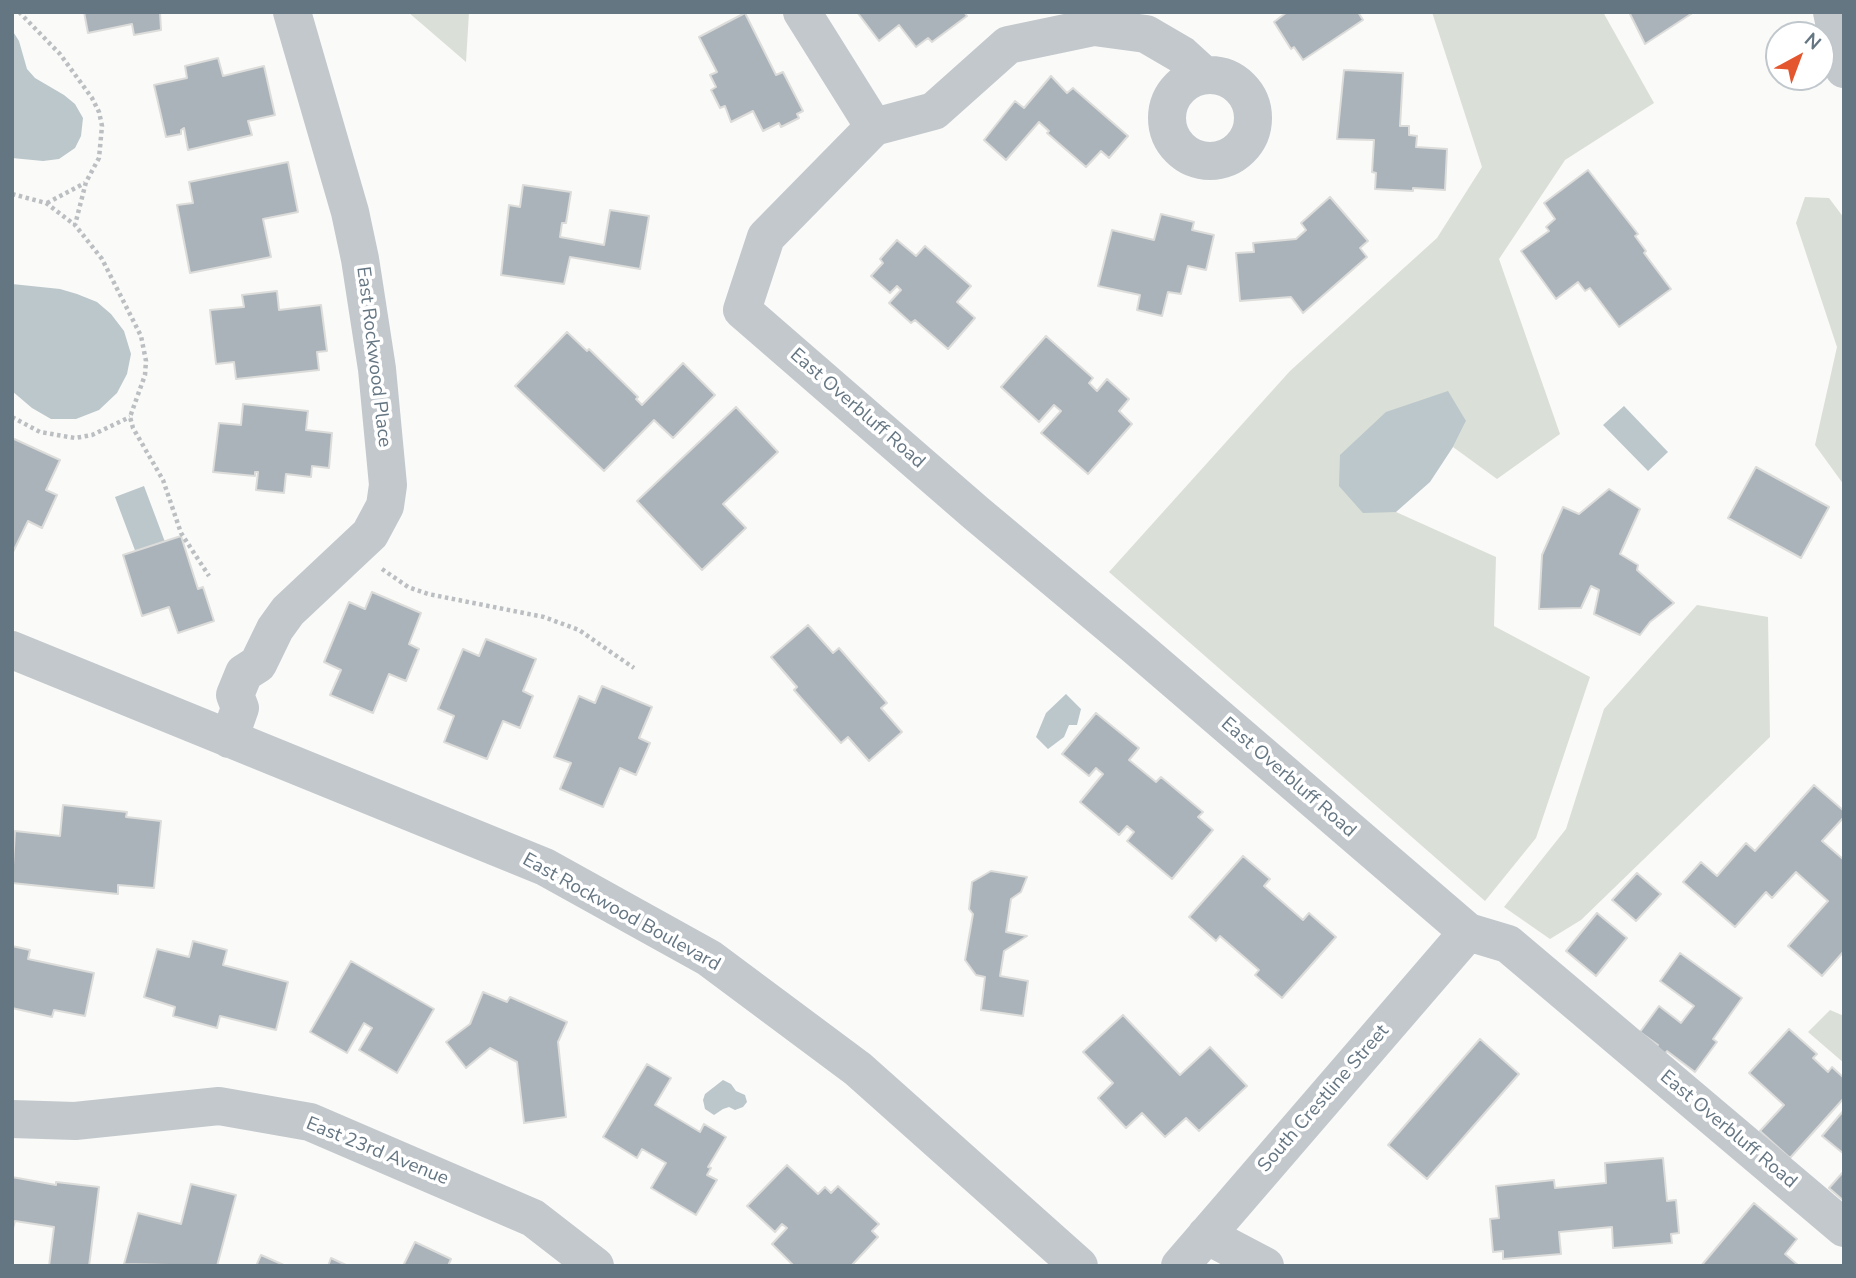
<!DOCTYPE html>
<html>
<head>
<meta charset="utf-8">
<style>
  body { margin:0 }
  #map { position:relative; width:1856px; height:1278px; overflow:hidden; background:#fafaf8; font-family:"Nunito Sans",sans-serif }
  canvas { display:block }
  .frame { position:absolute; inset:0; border:14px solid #657683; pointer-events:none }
  .north { position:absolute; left:1765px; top:21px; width:70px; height:70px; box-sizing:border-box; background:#fff; border:2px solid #c1c8cd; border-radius:50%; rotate:41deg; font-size:19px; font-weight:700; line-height:28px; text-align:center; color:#657683 }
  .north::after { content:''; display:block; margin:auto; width:24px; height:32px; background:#e4572e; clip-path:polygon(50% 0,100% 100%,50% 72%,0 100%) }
</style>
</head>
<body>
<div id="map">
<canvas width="1856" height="1278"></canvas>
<div class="frame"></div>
<div class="north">N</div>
</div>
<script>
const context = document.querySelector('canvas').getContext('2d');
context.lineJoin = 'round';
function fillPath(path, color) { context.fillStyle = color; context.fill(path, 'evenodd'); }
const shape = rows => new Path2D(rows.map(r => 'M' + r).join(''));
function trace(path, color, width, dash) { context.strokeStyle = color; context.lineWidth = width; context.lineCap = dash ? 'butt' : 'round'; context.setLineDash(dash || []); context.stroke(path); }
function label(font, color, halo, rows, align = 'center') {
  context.font = font + ' "Nunito Sans",sans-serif'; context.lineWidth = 7; context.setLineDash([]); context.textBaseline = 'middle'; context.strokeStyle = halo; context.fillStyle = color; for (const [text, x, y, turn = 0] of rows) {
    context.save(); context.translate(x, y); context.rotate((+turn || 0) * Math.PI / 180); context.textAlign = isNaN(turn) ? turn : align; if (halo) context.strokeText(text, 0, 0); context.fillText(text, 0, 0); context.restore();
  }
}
const green = shape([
  [408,12,469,12,466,62],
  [1432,12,1603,12,1654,103,1565,160,1499,259,1560,434,1497,479,1453,447,1466,421,1363,512,1396,512,1496,557,1494,626,1590,677,1536,838,1485,901,1109,572,1290,371,1437,238,1482,167],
  [1805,197,1829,198,1844,218,1844,485,1815,445,1837,347,1796,223],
  [1697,605,1768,617,1770,737,1581,920,1550,939,1504,907,1566,829,1604,709],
  [1830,1010,1844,1016,1844,1063,1808,1032]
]);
const water = shape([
  [12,30,19,41,27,69,35,78,64,95,75,104,83,118,81,136,75,148,59,159,43,161,12,158],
  [12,284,60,289,77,294,97,302,111,314,124,331,131,354,127,374,117,393,99,410,76,419,51,419,32,408,12,391],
  [1448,391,1466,421,1453,447,1430,482,1396,512,1363,513,1339,486,1340,455,1386,412],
  [1624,406,1668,452,1648,471,1603,425],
  [144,486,165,542,136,553,115,497],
  [1066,694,1081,709,1077,725,1069,725,1064,737,1048,749,1036,737,1046,713],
  [723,1080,731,1084,736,1091,745,1095,747,1102,743,1107,735,1110,729,1107,723,1109,714,1115,705,1109,703,1100,705,1094]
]);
const building = shape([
  [84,12,160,12,161,30,134,35,132,24,88,33,84,12],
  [857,12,964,12,967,16,932,42,928,38,916,47,899,25,879,41,857,12],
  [1287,12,1358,12,1363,20,1303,60,1294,47,1291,49,1274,22,1287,12],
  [1629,12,1694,12,1645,44,1629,12],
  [745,13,776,75,783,72,803,111,797,114,799,118,781,127,779,123,763,131,753,111,731,122,725,106,720,108,711,90,716,87,710,75,717,72,699,37,745,13],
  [218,58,223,76,264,66,275,115,248,121,252,135,188,150,184,128,181,130,181,134,166,137,154,85,187,78,185,66,218,58],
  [1344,70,1403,73,1400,126,1409,126,1409,135,1417,136,1416,147,1447,149,1445,190,1413,188,1413,191,1375,189,1376,173,1372,172,1374,140,1337,139,1344,70],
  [1051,76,1067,93,1073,88,1128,136,1109,158,1101,151,1086,167,1047,133,1049,131,1039,122,1006,160,984,140,1015,101,1024,108,1051,76],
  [288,162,298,212,263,219,271,257,190,273,177,205,193,203,189,182,288,162],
  [1588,170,1638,234,1635,236,1646,251,1644,253,1671,289,1619,327,1590,288,1585,291,1578,282,1556,299,1521,251,1549,231,1546,227,1555,219,1544,203,1588,170],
  [523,185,571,192,566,223,562,223,560,237,604,245,610,210,649,216,640,269,570,257,564,284,501,275,509,205,520,207,523,185],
  [1330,197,1368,241,1360,248,1367,257,1303,313,1291,297,1240,301,1236,253,1254,252,1253,243,1296,239,1306,230,1301,223,1330,197],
  [1161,214,1194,222,1192,230,1214,235,1206,270,1188,266,1181,294,1168,292,1162,316,1137,310,1140,295,1098,286,1112,230,1154,240,1161,214],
  [897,240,916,256,925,246,971,286,957,302,975,318,948,349,915,320,911,323,889,303,901,290,897,286,890,293,871,276,883,263,880,259,897,240],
  [277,291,279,310,321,305,327,351,317,352,319,370,236,379,234,362,216,364,210,310,244,307,242,295,277,291],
  [567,332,587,351,589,349,638,397,636,399,642,405,683,363,715,395,673,438,654,420,604,471,515,386,567,332],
  [1046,336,1093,378,1089,383,1097,391,1107,379,1129,399,1119,411,1132,424,1088,474,1041,433,1061,411,1054,405,1039,422,1001,387,1046,336],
  [243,404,308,411,306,430,332,433,329,468,312,466,311,477,286,474,284,493,256,490,258,472,255,472,255,476,213,472,219,423,241,425,243,404],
  [736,407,778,452,723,504,746,528,702,570,637,501,736,407],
  [12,438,60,460,46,490,57,495,42,528,28,521,12,554,12,438],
  [1756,467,1829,507,1801,558,1728,518,1756,467],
  [1609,489,1640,509,1620,554,1638,565,1637,570,1674,603,1650,622,1640,635,1594,614,1599,590,1591,586,1581,608,1539,609,1542,555,1563,507,1579,514,1609,489],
  [181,536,198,589,203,587,214,621,178,633,169,607,142,616,123,555,181,536],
  [372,592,421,613,409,644,419,649,406,681,389,674,373,713,330,695,341,670,324,662,349,602,365,609,372,592],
  [808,625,833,653,839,648,887,703,881,708,902,732,869,761,848,737,841,743,794,690,797,687,771,657,808,625],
  [486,639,536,659,523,691,533,696,520,728,503,721,487,759,444,742,454,716,438,709,463,649,479,656,486,639],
  [602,686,652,707,639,738,650,743,636,775,620,768,603,807,560,789,571,763,554,757,579,696,595,703,602,686],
  [1096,713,1139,748,1129,760,1156,782,1161,777,1203,812,1198,817,1213,830,1172,879,1127,841,1134,832,1127,826,1119,835,1080,802,1103,774,1096,768,1089,776,1062,754,1096,713],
  [1814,785,1844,811,1844,817,1822,841,1844,860,1844,951,1822,976,1788,946,1828,901,1796,872,1772,898,1766,892,1735,927,1683,882,1701,862,1717,876,1746,843,1755,851,1814,785],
  [63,805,127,812,126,817,161,821,154,888,118,885,118,894,12,883,15,831,60,836,63,805],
  [1243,856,1270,879,1264,886,1303,920,1309,913,1336,937,1282,998,1255,975,1259,970,1220,936,1216,941,1189,917,1243,856],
  [991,871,1027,877,1021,892,1011,899,1006,932,1027,936,1004,951,1000,976,1028,981,1023,1016,981,1010,985,977,976,975,965,960,973,914,969,909,972,882,991,871],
  [1637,873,1661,894,1636,921,1612,900,1637,873],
  [1597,913,1627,938,1596,976,1566,951,1597,913],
  [193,941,227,950,223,965,288,982,276,1030,220,1016,217,1028,173,1016,175,1007,144,997,157,949,189,957,193,941],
  [12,946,30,950,28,959,94,973,85,1016,54,1010,52,1017,12,1008,12,946],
  [1680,953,1742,998,1713,1039,1717,1042,1695,1072,1667,1051,1664,1055,1655,1049,1658,1045,1640,1032,1659,1006,1681,1023,1694,1006,1660,981,1680,953],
  [351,961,434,1009,397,1073,359,1050,372,1028,364,1023,347,1053,310,1032,351,961],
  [483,992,507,1002,510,997,567,1022,558,1042,566,1117,524,1123,517,1062,490,1048,466,1068,446,1042,470,1024,483,992],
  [1123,1015,1180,1075,1210,1047,1247,1086,1199,1131,1186,1118,1165,1137,1142,1113,1126,1128,1098,1098,1113,1083,1083,1052,1123,1015],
  [1789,1029,1817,1054,1813,1058,1828,1072,1832,1067,1844,1078,1844,1098,1790,1158,1760,1131,1784,1105,1749,1073,1789,1029],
  [1480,1039,1519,1074,1427,1179,1388,1145,1480,1039],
  [647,1064,671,1078,655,1105,700,1132,704,1124,726,1137,708,1167,711,1168,707,1175,717,1180,696,1215,651,1188,666,1163,642,1149,637,1158,603,1137,647,1064],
  [1844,1110,1844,1154,1822,1136,1844,1110],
  [1663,1158,1667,1201,1676,1200,1679,1233,1671,1234,1672,1243,1613,1248,1612,1227,1559,1232,1561,1254,1503,1259,1503,1251,1493,1252,1490,1219,1499,1218,1496,1186,1554,1180,1555,1188,1606,1183,1605,1163,1663,1158],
  [787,1165,818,1194,825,1187,831,1193,838,1186,879,1224,872,1231,878,1237,851,1266,794,1266,772,1244,787,1228,782,1224,775,1232,747,1206,787,1165],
  [1844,1171,1844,1201,1829,1188,1844,1171],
  [12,1177,56,1185,56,1182,99,1187,89,1266,49,1266,54,1227,15,1221,12,1232,12,1177],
  [191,1184,236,1195,217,1266,124,1264,138,1213,181,1224,191,1184],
  [1754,1203,1797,1239,1785,1254,1799,1266,1701,1266,1754,1203],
  [415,1242,451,1259,448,1266,403,1266,415,1242],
  [261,1255,286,1266,256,1266,261,1255],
  [331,1258,348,1266,328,1266,331,1258]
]);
const path = shape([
  [19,12,60,54,92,98,99,112,102,126,99,158,86,182,75,225,102,259,141,336,146,361,145,375,130,417,133,428,163,480,181,533,209,576],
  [12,194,46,203,75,225],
  [47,203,85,183],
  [12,417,40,432,75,438,92,435,130,417],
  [382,569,408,587,428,594,544,617,579,630,634,668]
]);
const minor = shape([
  [802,12,874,127],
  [1832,12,1844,69],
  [1204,75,1182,55,1146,34,1094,27,1008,45,934,111,874,127,766,237,742,310,976,513,1135,646,1468,932,1508,944,1844,1228],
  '1167 118a43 43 0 1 1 86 0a43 43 0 1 1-86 0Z',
  [12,650,545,867,709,958,858,1069,1079,1266],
  [229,739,240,708,235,695,244,673,258,664,275,629,288,611,370,534,385,506,388,485,377,369,360,259,350,212,292,12],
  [12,1119,75,1121,219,1106,310,1122,533,1218,595,1266],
  [1206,1235,1265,1266],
  [1180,1266,1468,932]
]);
const streetNames = [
  ["East Rockwood Place",373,357,83],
  ["East Overbluff Road",857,409,41],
  ["East Overbluff Road",1288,778,41],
  ["East Rockwood Boulevard",621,913,29],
  ["South Crestline Street",1324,1099,-49],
  ["East Overbluff Road",1728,1130,40],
  ["East 23rd Avenue",377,1152,22]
];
fillPath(green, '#dadfd7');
fillPath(water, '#bbc7cb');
fillPath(building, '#aab3b9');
trace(building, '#dcdcda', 2);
trace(path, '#bbbfc2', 4.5, [3.5, 3.5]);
trace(minor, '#c3c8cc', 38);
label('19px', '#657683', '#fff', streetNames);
</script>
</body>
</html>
